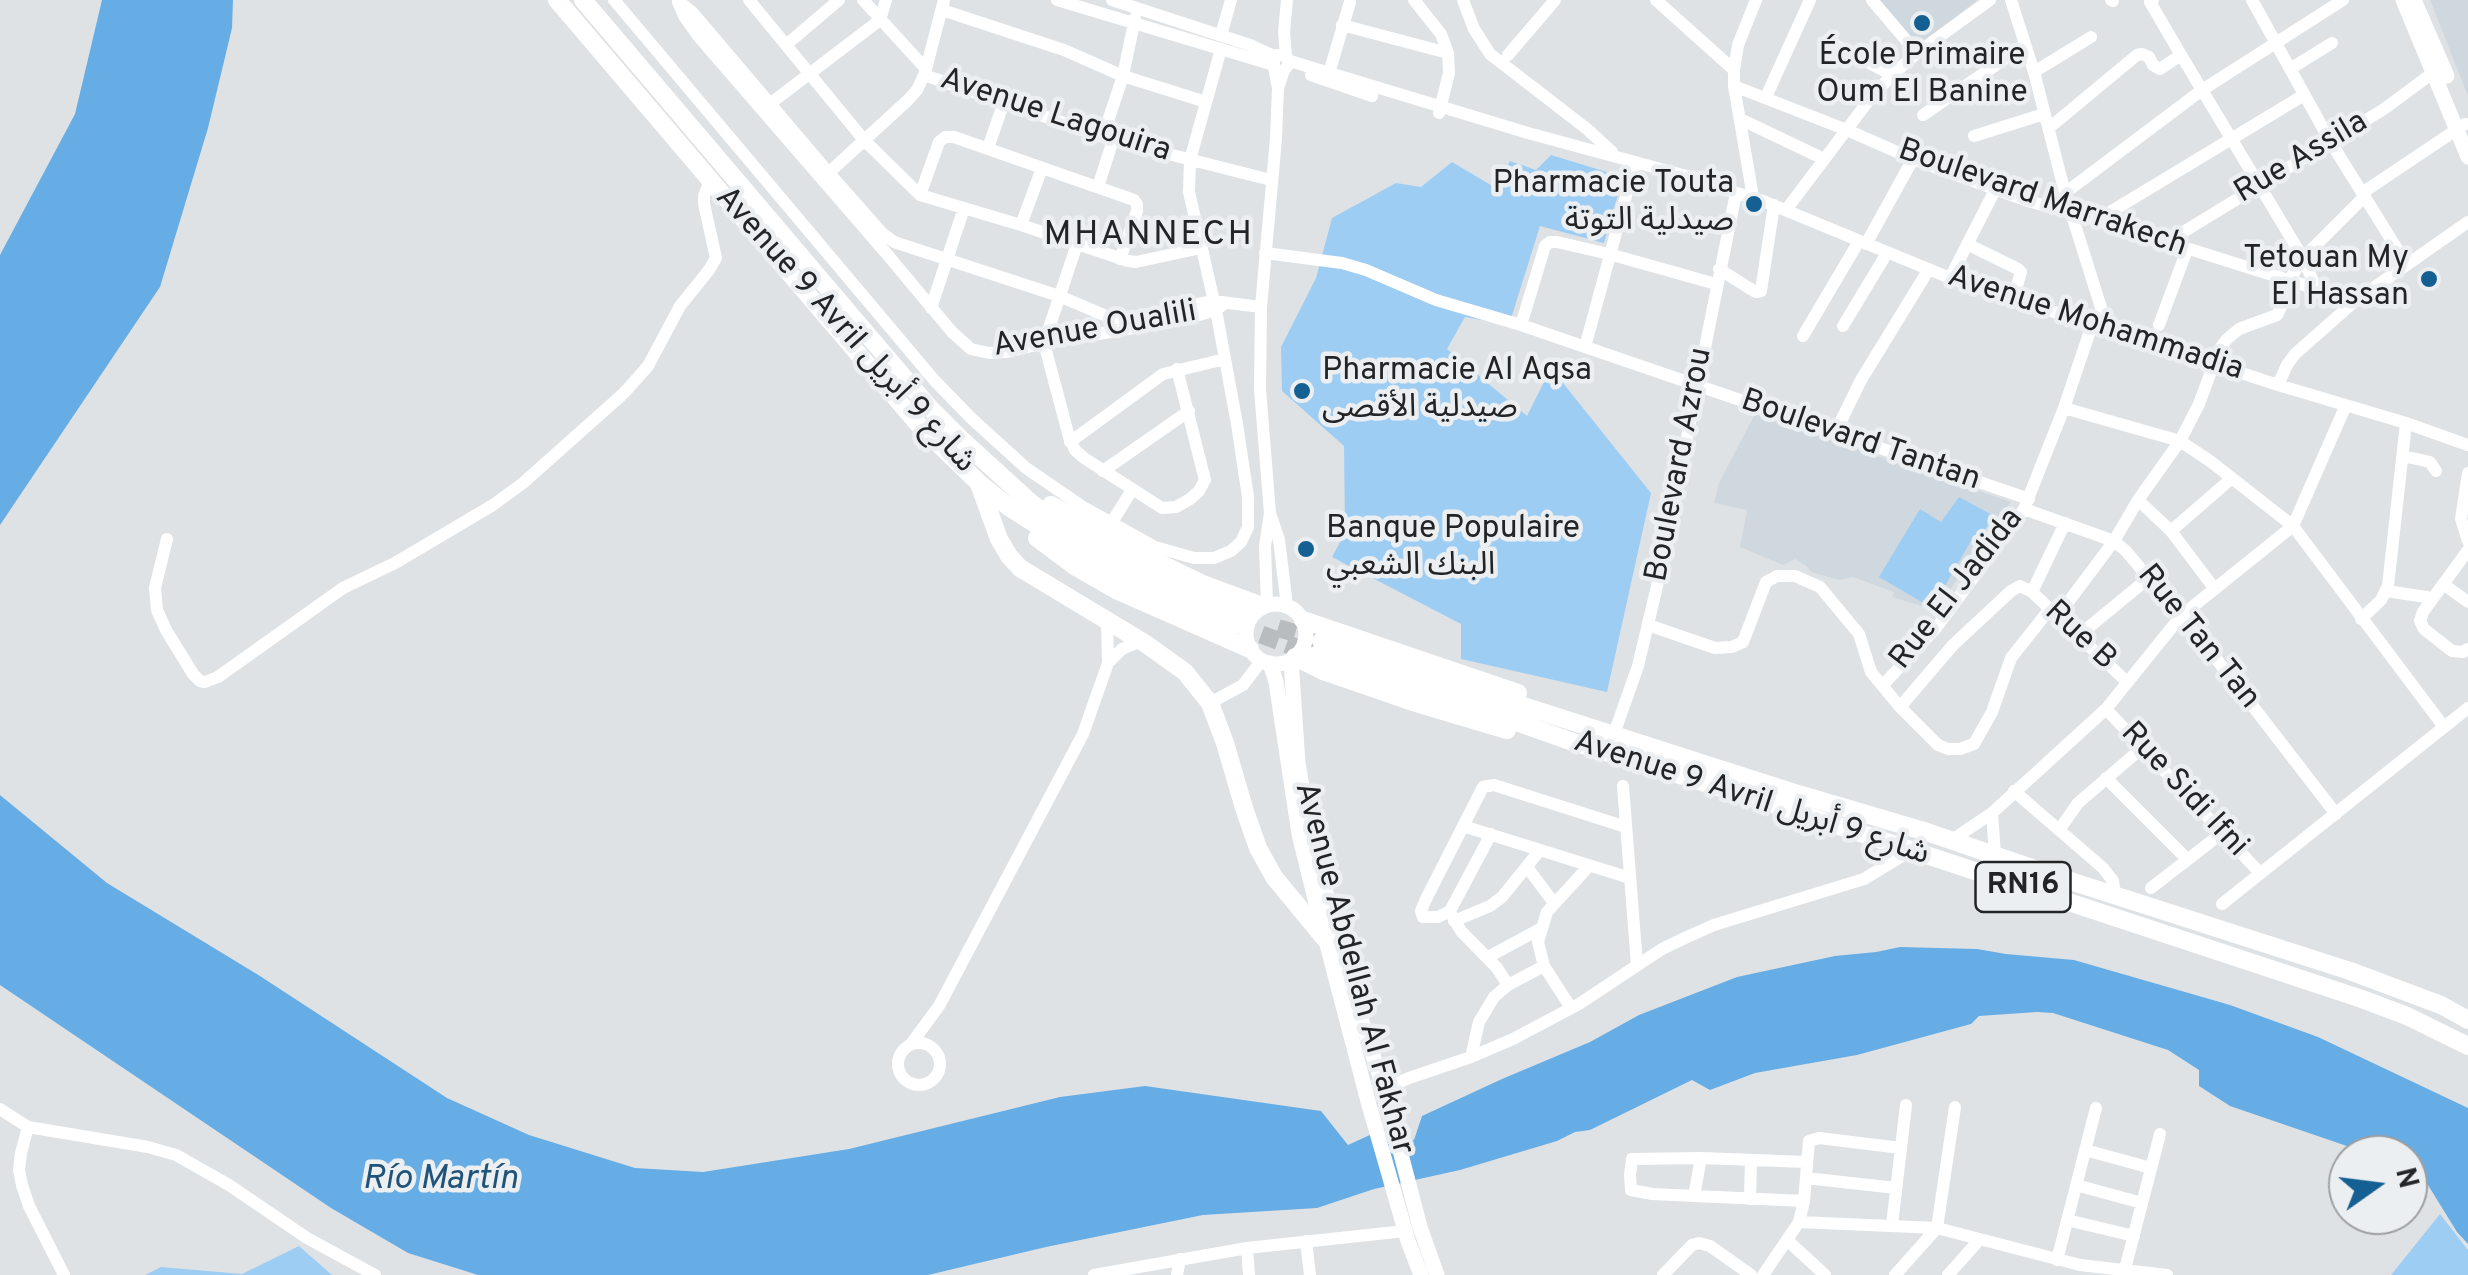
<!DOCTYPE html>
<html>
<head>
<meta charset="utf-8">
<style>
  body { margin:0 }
  #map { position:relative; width:2468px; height:1275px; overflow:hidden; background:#dfe2e4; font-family:Overpass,sans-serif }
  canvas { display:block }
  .north { position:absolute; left:2328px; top:1135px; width:100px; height:100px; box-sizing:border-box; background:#eceff1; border:2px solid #9c9e9f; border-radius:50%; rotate:76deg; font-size:28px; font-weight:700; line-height:40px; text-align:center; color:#232425 }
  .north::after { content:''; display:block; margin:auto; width:35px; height:45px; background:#146093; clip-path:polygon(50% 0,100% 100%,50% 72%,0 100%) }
</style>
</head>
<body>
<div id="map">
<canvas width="2468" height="1275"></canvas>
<div class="north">N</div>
</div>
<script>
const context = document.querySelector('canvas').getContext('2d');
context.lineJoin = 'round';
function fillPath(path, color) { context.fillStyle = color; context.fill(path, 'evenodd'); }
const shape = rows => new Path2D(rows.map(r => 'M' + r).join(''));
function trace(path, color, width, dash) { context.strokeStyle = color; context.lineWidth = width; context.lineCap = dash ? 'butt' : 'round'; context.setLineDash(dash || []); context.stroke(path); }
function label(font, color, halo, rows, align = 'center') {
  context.font = font + ' Overpass,"Noto Sans Arabic",sans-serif'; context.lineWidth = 9; context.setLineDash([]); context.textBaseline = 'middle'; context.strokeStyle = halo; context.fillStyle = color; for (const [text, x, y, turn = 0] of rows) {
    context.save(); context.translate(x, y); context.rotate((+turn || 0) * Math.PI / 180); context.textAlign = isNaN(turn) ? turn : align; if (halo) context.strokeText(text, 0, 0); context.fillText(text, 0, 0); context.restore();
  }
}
const built = shape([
  [1878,0,1977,0,1917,46],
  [2430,0,2468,0,2468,96],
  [1755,414,2011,502,1936,610,1892,597,1894,592,1853,577,1839,580,1811,572,1806,566,1795,559,1783,565,1740,547,1747,510,1714,503,1719,483]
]);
const green = shape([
  [1551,155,1623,177,1604,243,1540,226,1509,325,1465,317,1447,349,1527,416,1551,368,1651,493,1607,692,1461,659,1461,624,1332,557,1345,533,1344,446,1282,391,1281,347,1316,278,1332,218,1396,183,1421,187,1452,162,1496,188,1510,161,1536,170],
  [1959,497,1994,516,1976,543,1971,541,1932,608,1879,577,1920,509,1941,522],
  [2440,1214,2468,1250,2468,1275,2391,1275],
  [299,1246,332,1275,145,1275,161,1267,242,1274]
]);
const water = shape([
  [102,0,233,0,232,28,208,128,160,287,0,525,0,255,75,114],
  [0,795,107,883,260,976,447,1098,529,1135,635,1168,703,1172,849,1149,1060,1097,1145,1086,1321,1111,1348,1145,1372,1134,1414,1140,1422,1116,1502,1079,1590,1042,1639,1015,1737,977,1835,956,1876,952,1900,947,1977,949,2006,954,2074,960,2230,1005,2318,1037,2468,1108,2468,1244,2457,1232,2423,1177,2408,1170,2408,1155,2373,1155,2230,1106,2199,1086,2199,1070,2168,1050,2053,1013,2037,1012,1979,1016,1971,1024,1857,1055,1755,1073,1710,1090,1692,1080,1590,1130,1575,1132,1557,1141,1460,1170,1374,1189,1317,1208,1203,1215,1046,1247,928,1275,478,1275,408,1253,331,1208,0,985]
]);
const highwayTunnel = shape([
  [1236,625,1316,655],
  [1278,628,1321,641]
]);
const minor = shape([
  [614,0,935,381,971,418,1026,468,1083,507,1155,547,1194,558,1214,558,1231,551,1241,542,1248,527,1248,497,1237,424,1216,310,1189,192,1190,160,1221,49],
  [749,0,864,140,920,195,1021,225,1128,261,1136,262,1201,248],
  [863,0,926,69],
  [1057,0,1274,65],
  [1112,0,1250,45,1276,57],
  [1414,0,1441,34,1448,53,1449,73,1439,113],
  [1463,0,1474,29,1490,54,1587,129,1612,152],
  [1656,0,1734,70],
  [1872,0,1917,53],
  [2011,0,2034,72,2065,193,2108,330],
  [2111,0,2113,1],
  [2153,0,2150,2,2181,55,2303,258,2316,288],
  [2252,0,2330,141,2407,265],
  [678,2,684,16,699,37,886,253,952,332,971,349,989,353,1007,352,1044,343,1140,327,1199,315,1216,310,1225,303],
  [682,4,692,12,828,172,882,233,894,242,1059,296,1111,318,1130,318,1213,301,1261,307],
  [942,10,1064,50,1123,76,1206,102],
  [1342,25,1448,53],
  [1221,35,1231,0],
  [1833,44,1892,75],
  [786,45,839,0],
  [1286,55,1277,55,1273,63,1278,88,1276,138,1261,307,1260,389,1270,513,1279,540,1287,606],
  [1508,55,1555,0],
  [1290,61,1528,133,1716,184,1727,190,1763,201,1950,278,2278,385,2406,423,2468,445],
  [2290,69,2332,43],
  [2034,72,2091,37],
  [925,73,944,0],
  [1311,75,1372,96],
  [1327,80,1350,2],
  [1279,85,1284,70,1289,64,1286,55,1284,32,1287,0],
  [1734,86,1847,130,1913,159,2028,201,2097,220,2355,301],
  [1766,97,1810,0],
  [771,103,880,20,886,0],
  [1923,115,2025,45],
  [1740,119,1824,159],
  [2049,128,2137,55,2142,54,2149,57,2153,65,2160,69,2181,55],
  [1103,136,1123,76,1135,18],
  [1974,136,2044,114],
  [988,148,1004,102],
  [823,178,908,100,917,90,924,75,1113,140,1271,180],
  [1098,187,1113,140],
  [2065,193,2202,90,2343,0],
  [2362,193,2465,124],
  [920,195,939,142,945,137,954,137,1134,200,1137,204,1137,211,1120,259],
  [1753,197,1734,86,1734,70,1738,45,1756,0],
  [1786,210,1869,100,1892,75,1917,53,1990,0],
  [2097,220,2304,95],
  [1021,225,1042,168],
  [2167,242,2384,109,2434,72],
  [1077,244,1044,343,1069,437,1075,450,1084,458,1162,508,1176,507,1190,499,1199,491,1205,480,1177,369],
  [1866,244,1913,159],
  [1967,244,2018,269,2021,272,2013,299],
  [1265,253,1342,263,1366,270,1436,300,1521,325,2029,499],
  [1719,269,1749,288,1756,292,1761,291,1774,205],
  [1950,278,1995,190],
  [931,308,964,208],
  [1521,325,1545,246,1550,242,1557,242,1609,254,1716,284],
  [2159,325,2187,250],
  [1843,326,1887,253],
  [1803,336,1859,241],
  [1585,347,1635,163],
  [2278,385,2287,365,2295,354,2355,301,2468,222],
  [2064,408,2180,441,2210,461,2293,526,2444,727],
  [1835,433,1861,380,1929,269],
  [1070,442,1163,374,1225,359],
  [2403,456,2430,462,2436,471],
  [1103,471,1189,411],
  [2468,473,2461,519,2468,541],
  [2138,500,2171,531,2214,588],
  [2024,509,2114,541,2126,551,2214,656,2336,814],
  [1112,522,1132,490],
  [2171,531,2232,478],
  [167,539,155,588,157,610,166,630,193,674,200,681,205,682,218,677,343,588,395,563,493,505,523,483,624,393,648,366,680,306,709,270,716,258,704,204,704,196,710,181],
  [2468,550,2423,612,2420,621,2424,629,2452,651,2463,652,2468,649],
  [2443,584,2468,602],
  [2386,591,2433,598],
  [2032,592,2065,523],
  [1267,605,1265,546,1270,513],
  [2057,617,2114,541,2138,500,2180,441,2199,404,2219,350,2227,339,2239,329,2277,315,2285,299,2290,279,2303,258,2365,196],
  [2361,619,2381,600,2388,586,2406,423],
  [1648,625,1715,648,1732,647,1743,642,1766,582,1777,576,1795,576,1820,587,1859,634,1871,672,1900,707,1938,745,1948,749,1960,749,1974,744,1992,712,2011,658,2049,610],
  [2078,636,2150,577],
  [1108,663,1122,649,1141,641],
  [1883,685,1936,628,2024,509,2064,408,2092,325],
  [1210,703,1243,685,1262,660],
  [1900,707,1953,645,2011,591,2020,586,2032,592,2127,682],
  [2106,709,2260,873],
  [1614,734,1638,666,1658,582,1736,193],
  [2106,778,2187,859],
  [1623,786,1637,965],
  [2014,791,2103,868,2113,881,2115,895],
  [1992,813,1995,855],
  [1463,826,1630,878],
  [2059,830,2078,803,2142,748],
  [1491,834,1450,911,1438,917,1423,917,1421,911,1425,901,1483,787,1494,785,1626,827],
  [1952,840,1992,813,2106,709,2181,616,2293,526,2346,405],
  [1527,867,1554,903],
  [2151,888,2222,833],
  [2222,904,2468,708],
  [1451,914,1461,931,1497,968,1508,985],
  [1454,921,1490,906,1502,897,1540,850],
  [1488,957,1540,929],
  [1571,1008,1544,966,1538,942,1547,912,1589,866],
  '898 1064a21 21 0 1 1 42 0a21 21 0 1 1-42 0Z',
  [911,1044,939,1006,1083,734,1108,663,1107,621],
  [1471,1057,1479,1022,1494,997,1508,985,1544,966],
  [1384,1089,1409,1078,1471,1057,1513,1039,1579,1004,1662,949,1687,937,1714,925,1864,879,1910,851],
  [0,1109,28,1127,148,1147,176,1155,229,1185,307,1238,375,1275],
  [28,1127,21,1153,19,1170,22,1185,29,1206,64,1275],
  [2085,1150,2151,1168],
  [1806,1178,1896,1188],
  [2076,1185,2142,1203],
  [1694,1196,1701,1158],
  [1750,1199,1751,1160],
  [1804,1201,1652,1194,1631,1190,1630,1175,1632,1159,1701,1158,1807,1162],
  [2067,1220,2134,1236],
  [1799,1222,1804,1201,1809,1141,1819,1138,1901,1148],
  [1892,1225,1906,1105],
  [1787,1240,1825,1275],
  [1306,1241,1310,1275],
  [1247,1248,1249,1275],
  [2057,1260,2096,1108],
  [2125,1269,2160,1134],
  [1094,1275,1247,1248,1405,1231],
  [1177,1275,1180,1259],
  [1663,1275,1692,1245,1699,1243,1710,1246,1751,1275],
  [1763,1275,1799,1222,1937,1228,2080,1265,2167,1275],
  [1895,1275,1937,1228,1955,1107],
  [1948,1275,1980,1239]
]);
const major = shape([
  [2403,0,2468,157],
  [2414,0,2447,76],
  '1246 634a30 30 0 1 1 60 0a30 30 0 1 1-60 0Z',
  [1291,660,1298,763,1310,834,1355,1000,1384,1089,1420,1227,1437,1275],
  [1270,663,1276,682,1299,834,1313,891,1369,1105,1408,1241,1421,1275]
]);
const highway = shape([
  [557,0,918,424,979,483,1010,508,1086,556,1128,579,1182,604,1236,625],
  [583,0,929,407,963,441,1031,503,1070,531,1126,563,1241,613],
  [979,484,999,539,1009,556,1020,568,1146,644,1185,672,1201,692,1210,703,1225,743,1244,808,1258,848,1274,877,1326,940],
  [1051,505,1141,554,1205,585,1262,606],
  [1037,538,1076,567,1116,590,1250,649],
  [1303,620,1518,693],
  [1321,641,1798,794,1927,832,2061,878,2350,971,2441,1005,2468,1020],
  [1316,655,1468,705,1573,742,1763,801,2362,999,2407,1016,2468,1046],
  [1295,657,1323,671,1413,702,1507,730]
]);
const markers = [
  [1922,23,10,"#146093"],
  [1754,204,10,"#146093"],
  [2429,279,10,"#146093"],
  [1302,391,10,"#146093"],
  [1306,549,10,"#146093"]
];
const shields = [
  [2023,887,95]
];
const shieldNames = [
  ["RN16",2023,887]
];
const poiNames = [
  ["École Primaire",1922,58,"center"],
  ["Oum El Banine",1922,95,"center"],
  ["Pharmacie Touta",1734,186],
  ["صيدلية التوتة",1734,223],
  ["Tetouan My",2409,261],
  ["El Hassan",2409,298],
  ["Pharmacie Al Aqsa",1322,373,"left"],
  ["صيدلية الأقصى",1322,410,"left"],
  ["Banque Populaire",1326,531,"left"],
  ["البنك الشعبي",1326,568,"left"]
];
const streetNames = [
  ["Avenue Lagouira",1055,117,18],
  ["Rue Assila",2302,159,-31],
  ["Boulevard Marrakech",2042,200,19],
  ["Avenue Mohammadia",2095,325,18],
  ["Avenue 9 Avril شارع 9 أبريل",844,331,48],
  ["Avenue Oualili",1095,331,-10],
  ["Boulevard Tantan",1860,442,19],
  ["Boulevard Azrou",1681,465,-79],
  ["Rue El Jadida",1958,590,-52],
  ["Rue B",2079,637,43],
  ["Rue Tan Tan",2197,638,51],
  ["Rue Sidi Ifni",2183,791,47],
  ["Avenue 9 Avril شارع 9 أبريل",1751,800,18],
  ["Avenue Abdellah Al Fakhar",1352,969,75]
];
const neighbourhoodNames = [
  ["MHANNECH",1149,237]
];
const waterNames = [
  ["Río Martín",440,1181]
];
fillPath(built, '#cfd8df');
fillPath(green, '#9ecdf4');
fillPath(water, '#67ade5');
trace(highwayTunnel, '#b9bcbe', 18, [18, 9]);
trace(minor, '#fff', 12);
trace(major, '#fff', 15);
trace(highway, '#fff', 18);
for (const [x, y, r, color] of markers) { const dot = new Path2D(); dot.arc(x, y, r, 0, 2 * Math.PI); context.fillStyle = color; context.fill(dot); trace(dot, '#eceff1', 4); }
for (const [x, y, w] of shields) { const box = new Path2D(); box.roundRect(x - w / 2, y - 25, w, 50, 8); context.fillStyle = '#eceff1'; context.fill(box); trace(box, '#232425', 2.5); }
label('bold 30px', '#232425', null, shieldNames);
label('32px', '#232425', '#eceff1', poiNames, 'right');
label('32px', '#232425', '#eceff1', streetNames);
context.letterSpacing = '2.5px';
label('35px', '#232425', '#eceff1', neighbourhoodNames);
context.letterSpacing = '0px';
label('italic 35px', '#205379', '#eceff1', waterNames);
</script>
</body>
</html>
